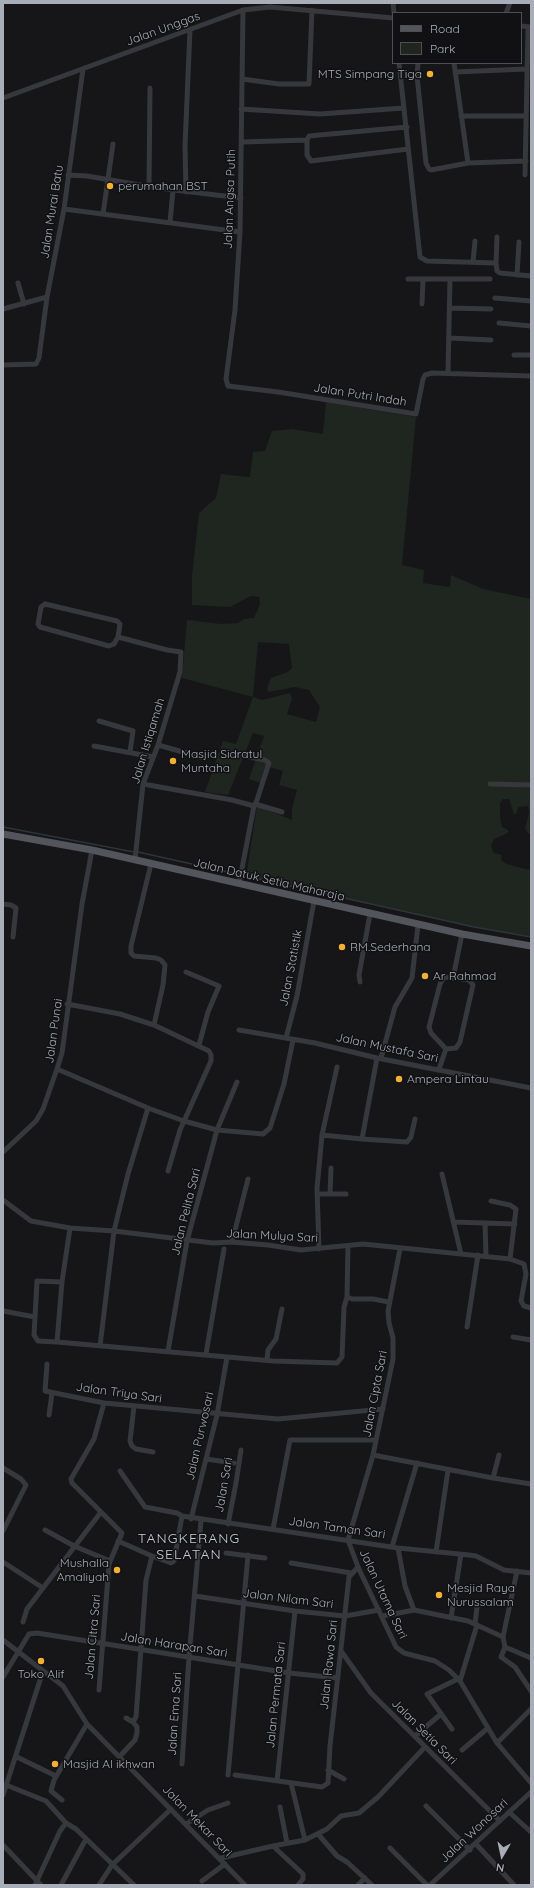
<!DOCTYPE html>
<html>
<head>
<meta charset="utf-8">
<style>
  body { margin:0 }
  #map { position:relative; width:534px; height:1888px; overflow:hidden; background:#161618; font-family:Quicksand,sans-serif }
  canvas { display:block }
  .frame { position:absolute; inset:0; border:4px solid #a8adb8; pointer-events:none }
  .legend { position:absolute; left:392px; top:12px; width:130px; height:52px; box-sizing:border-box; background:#111113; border:1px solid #4d4f55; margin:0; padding:5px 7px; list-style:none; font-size:12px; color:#a8adb8 }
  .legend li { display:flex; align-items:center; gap:8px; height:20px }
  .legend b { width:20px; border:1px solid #4d4f55 }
  .north { position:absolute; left:482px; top:1836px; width:40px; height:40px; -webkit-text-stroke:3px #111113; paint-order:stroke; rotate:189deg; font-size:11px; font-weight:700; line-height:16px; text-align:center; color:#a8adb8 }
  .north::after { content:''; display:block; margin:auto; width:14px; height:18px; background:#a8adb8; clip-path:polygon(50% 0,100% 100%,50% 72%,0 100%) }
</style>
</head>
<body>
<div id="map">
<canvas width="534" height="1888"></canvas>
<div class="frame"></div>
<ul class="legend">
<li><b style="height:5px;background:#53555c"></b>Road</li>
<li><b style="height:11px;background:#1e261f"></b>Park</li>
</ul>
<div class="north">N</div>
</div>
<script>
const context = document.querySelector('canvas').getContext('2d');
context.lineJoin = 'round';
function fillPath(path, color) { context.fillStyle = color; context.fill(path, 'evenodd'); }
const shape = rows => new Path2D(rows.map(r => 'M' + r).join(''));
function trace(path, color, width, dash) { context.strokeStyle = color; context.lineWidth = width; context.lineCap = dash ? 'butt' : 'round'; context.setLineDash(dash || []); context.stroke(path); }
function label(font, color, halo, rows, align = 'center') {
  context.font = font + ' Quicksand,sans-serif'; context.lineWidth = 3; context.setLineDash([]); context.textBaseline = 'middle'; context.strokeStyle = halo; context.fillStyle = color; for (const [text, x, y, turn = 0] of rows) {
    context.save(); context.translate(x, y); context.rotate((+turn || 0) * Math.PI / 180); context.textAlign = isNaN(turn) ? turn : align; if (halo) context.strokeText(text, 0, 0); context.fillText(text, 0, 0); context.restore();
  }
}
const green = shape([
  [326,402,416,417,402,565,424,570,423,583,450,587,451,575,483,589,531,599,531,836,525,829,529,813,528,806,518,807,516,814,514,814,509,799,503,799,500,803,500,817,502,827,508,830,508,832,504,835,494,839,491,846,494,853,502,855,501,860,507,864,529,870,531,864,531,937,474,927,246,877,257,806,292,820,292,809,297,790,279,785,283,771,269,767,264,784,249,779,264,736,253,733,228,795,205,792,223,741,236,744,253,697,182,678,187,620,221,624,238,623,244,619,254,618,260,604,259,597,251,596,230,607,192,605,192,575,199,513,216,498,221,474,250,477,253,452,265,451,272,431,292,429,323,434],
  [258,642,289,644,292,668,288,672,271,678,267,688,268,692,295,687,309,690,320,707,316,722,287,714,292,699,290,693,262,700,253,697]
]);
const stream = shape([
  [3,827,134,852],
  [138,852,474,927,531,937]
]);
const minor = shape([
  [393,3,394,13],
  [243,10,240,232,235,310,226,379,228,386,278,392,416,414,423,379,425,375,432,373,531,376],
  [506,13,510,3],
  [521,26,530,27],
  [399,63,420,257,427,261,496,263,497,271,500,273,531,276],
  [418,63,417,76,426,163,429,169,431,170,468,163,526,161],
  [454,63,468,163],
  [455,72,526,69],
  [242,79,279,84,309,84,312,10],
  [3,98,243,10,270,7,393,18],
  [241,109,320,114,404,108],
  [461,116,526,116],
  [307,140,307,155,311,161,408,149],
  [242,142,307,140,309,136,407,127],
  [68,175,87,176,158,188,241,198],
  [525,175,528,27],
  [149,186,150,88],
  [186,192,185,146,190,30],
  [64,209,240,232],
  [103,214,113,144],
  [170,222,173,190],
  [473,262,475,241],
  [496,263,497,237],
  [517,275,519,242],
  [408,279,490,279],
  [18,283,24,304],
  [495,298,531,301],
  [422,304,423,279],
  [450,308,491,309],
  [3,309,47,297],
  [499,323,531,326],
  [449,338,491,340],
  [514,355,531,355],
  [3,365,36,364,39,358,47,297,64,209,83,69],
  [448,372,450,279],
  [45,604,117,621,120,624,118,637,114,644,109,646,40,627,38,624,41,607,45,604],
  [118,637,167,650,181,652,180,672,158,745,143,784,135,860],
  [99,721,133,731,130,752],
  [158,745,204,758],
  [94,746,153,757],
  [143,784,232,800,254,806],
  [490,784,531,785],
  [255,804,282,812],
  [92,850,82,904,62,1053,57,1069,148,1108,184,1121,217,1130,263,1134,270,1128,284,1084,293,1040],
  [151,864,131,946,131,953,134,956,156,958,161,960,165,965,163,985,154,1025],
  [239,884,254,806,257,800,269,763,265,760,245,756],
  [3,904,11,905,16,908,13,937],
  [186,972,219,986,208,1012,199,1045],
  [444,977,469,980,473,985,460,1042,456,1048,446,1049,431,1033,429,1027,440,984,444,977],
  [453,978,462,934],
  [360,982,359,975,370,914],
  [67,1004,120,1014,154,1025,209,1051,211,1055,211,1061,180,1130,168,1171],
  [239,1030,315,1043,377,1058,531,1088],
  [286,1038,297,996,314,901],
  [381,1058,395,1007,412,978,418,925],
  [439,1069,446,1049],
  [322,1135,337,1067],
  [362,1139,407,1142,411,1137,415,1119],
  [3,1152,36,1121,43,1109,57,1069],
  [442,1174,461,1254],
  [317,1194,346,1194],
  [330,1194,331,1168],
  [3,1200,31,1221,70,1228],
  [491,1201,510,1205,516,1209,510,1259],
  [453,1222,515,1224],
  [485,1223,486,1256],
  [232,1242,248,1179],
  [348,1246,347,1297,352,1299,373,1299,389,1302],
  [319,1249,317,1188,322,1135,362,1139,377,1058],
  [400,1249,388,1311,389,1323,393,1338,393,1359,373,1455,348,1540,358,1567,396,1647,404,1653,435,1661,449,1670,460,1681,497,1743,531,1783],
  [347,1297,344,1307,342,1357,337,1363,273,1361,57,1342,38,1341,34,1335,37,1281,62,1282,70,1228,114,1231,213,1243,232,1242,268,1245,301,1250,363,1244,510,1259,524,1264,526,1274,521,1301,524,1306,531,1308],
  [3,1311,35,1317],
  [467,1327,478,1255],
  [513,1337,531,1340],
  [57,1342,62,1282],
  [100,1346,114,1231,128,1174,148,1108],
  [168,1351,187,1241,217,1130,237,1082],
  [206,1354,224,1249],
  [267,1360,268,1350,276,1339,282,1309],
  [47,1364,45,1391,104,1403,278,1419,383,1409],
  [134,1406,130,1441,132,1446,136,1449,153,1452],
  [49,1415,52,1393],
  [373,1455,493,1478,531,1484],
  [206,1459,234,1463],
  [3,1468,21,1479,26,1485,3,1531],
  [120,1471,145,1507,177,1513,182,1516],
  [493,1478,499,1455],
  [191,1519,217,1415,227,1357],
  [228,1524,236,1483,241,1450],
  [273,1529,290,1440,376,1440],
  [45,1530,74,1546,110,1561],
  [118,1541,152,1556,171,1563,174,1561,182,1516,398,1548,469,1555,476,1556,504,1570,531,1573],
  [392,1547,417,1463],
  [398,1548,405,1586,414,1610],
  [436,1552,448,1470],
  [226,1553,265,1558],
  [3,1562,43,1588],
  [291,1563,351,1573],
  [195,1596,295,1611,345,1616,379,1610],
  [383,1616,414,1610,468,1621,503,1637],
  [451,1618,461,1554],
  [23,1622,27,1609,101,1512],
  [475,1624,477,1607],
  [3,1640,63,1686,87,1724,245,1885],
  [505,1647,503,1637,517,1571],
  [505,1647,501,1657,515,1667,531,1691],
  [505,1647,531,1658],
  [341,1651,371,1693,500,1821],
  [3,1677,29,1634,37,1633,289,1673,338,1678],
  [460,1681,477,1625],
  [99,1690,109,1564,122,1533,72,1483,71,1479,94,1439,104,1403],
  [126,1718,133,1722,136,1717,146,1580,152,1556],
  [452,1729,427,1694,458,1679],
  [415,1736,441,1714],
  [497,1743,531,1709],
  [462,1750,488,1728],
  [120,1756,135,1740,137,1733,137,1727,133,1722],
  [17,1757,56,1776],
  [182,1764,189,1657,201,1521],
  [328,1770,344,1779],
  [228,1775,248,1555],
  [235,1775,322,1787,328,1783,330,1746,349,1577,358,1567],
  [277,1781,295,1611],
  [291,1783,305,1840],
  [6,1785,46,1801,66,1823],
  [3,1795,43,1671],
  [62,1800,51,1791,54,1780,87,1724],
  [426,1806,470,1850],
  [280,1807,287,1843],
  [509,1812,531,1832],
  [186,1824,208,1810,228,1803],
  [318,1834,337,1856,347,1862,372,1885],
  [476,1844,514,1885],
  [3,1845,41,1885],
  [273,1846,303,1874,303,1879,298,1885],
  [390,1848,427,1885],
  [221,1858,273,1846,305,1840,327,1829,341,1816,359,1813,378,1797,425,1747],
  [202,1881,225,1864],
  [35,1885,60,1831,66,1823,76,1829,134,1885],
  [61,1885,86,1839],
  [99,1885,112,1865,171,1809],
  [358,1885,365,1878],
  [430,1885,531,1792]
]);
const major = shape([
  [3,834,92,850,462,934,531,946]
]);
const markers = [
  [430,74,4,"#f2b134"],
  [110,186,4,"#f2b134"],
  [173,761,4,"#f2b134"],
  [342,947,4,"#f2b134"],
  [425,976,4,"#f2b134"],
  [399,1079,4,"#f2b134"],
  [117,1570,4,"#f2b134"],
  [439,1595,4,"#f2b134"],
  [41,1661,4,"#f2b134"],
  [55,1764,4,"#f2b134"]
];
const streetNames = [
  ["Jalan Unggas",163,29,-20],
  ["Jalan Angsa Putih",230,199,-88],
  ["Jalan Murai Batu",52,212,-81],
  ["Jalan Putri Indah",360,395,9],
  ["Jalan Istiqamah",148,741,-73],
  ["Jalan Datuk Setia Maharaja",269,880,13],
  ["Jalan Statistik",291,968,-79],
  ["Jalan Punai",54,1031,-82],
  ["Jalan Mustafa Sari",387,1048,12],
  ["Jalan Pelita Sari",186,1212,-76],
  ["Jalan Mulya Sari",272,1236,3],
  ["Jalan Triya Sari",119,1393,8],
  ["Jalan Cipta Sari",375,1394,-79],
  ["Jalan Purwosari",200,1436,-77],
  ["Jalan Sari",224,1485,-80],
  ["Jalan Taman Sari",337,1528,8],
  ["Jalan Utama Sari",383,1594,65],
  ["Jalan Nilam Sari",288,1599,7],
  ["Jalan Citra Sari",93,1637,-85],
  ["Jalan Harapan Sari",174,1645,9],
  ["Jalan Rawa Sari",329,1665,-84],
  ["Jalan Permata Sari",276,1695,-84],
  ["Jalan Ema Sari",175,1714,-86],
  ["Jalan Setia Sari",424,1732,45],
  ["Jalan Mekar Sari",197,1821,46],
  ["Jalan Wonosari",474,1831,-43]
];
const poiNames = [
  ["MTS Simpang Tiga",422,74,"right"],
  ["perumahan BST",118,186],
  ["Masjid Sidratul",181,754],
  ["Muntaha",181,768],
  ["RM.Sederhana",350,947],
  ["Ar Rahmad",433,976],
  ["Ampera Lintau",407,1079],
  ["Mushalla",109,1563,"right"],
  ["Amaliyah",109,1577,"right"],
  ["Mesjid Raya",447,1588],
  ["Nurussalam",447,1602],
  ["Toko Alif",41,1674,"center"],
  ["Masjid Al ikhwan",63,1764]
];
const quarterNames = [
  ["TANGKERANG",189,1539],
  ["SELATAN",189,1555]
];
fillPath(green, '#1e261f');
trace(stream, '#2c353c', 1.5);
trace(minor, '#37383d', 5);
trace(major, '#53555c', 7);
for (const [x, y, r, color] of markers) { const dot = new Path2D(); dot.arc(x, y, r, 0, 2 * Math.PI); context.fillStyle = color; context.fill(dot); trace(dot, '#111113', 1.5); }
label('12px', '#a8adb8', '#111113', streetNames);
label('12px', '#a8adb8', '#111113', poiNames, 'left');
context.letterSpacing = '1px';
label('14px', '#c9ccd4', '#111113', quarterNames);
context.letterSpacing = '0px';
</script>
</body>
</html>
